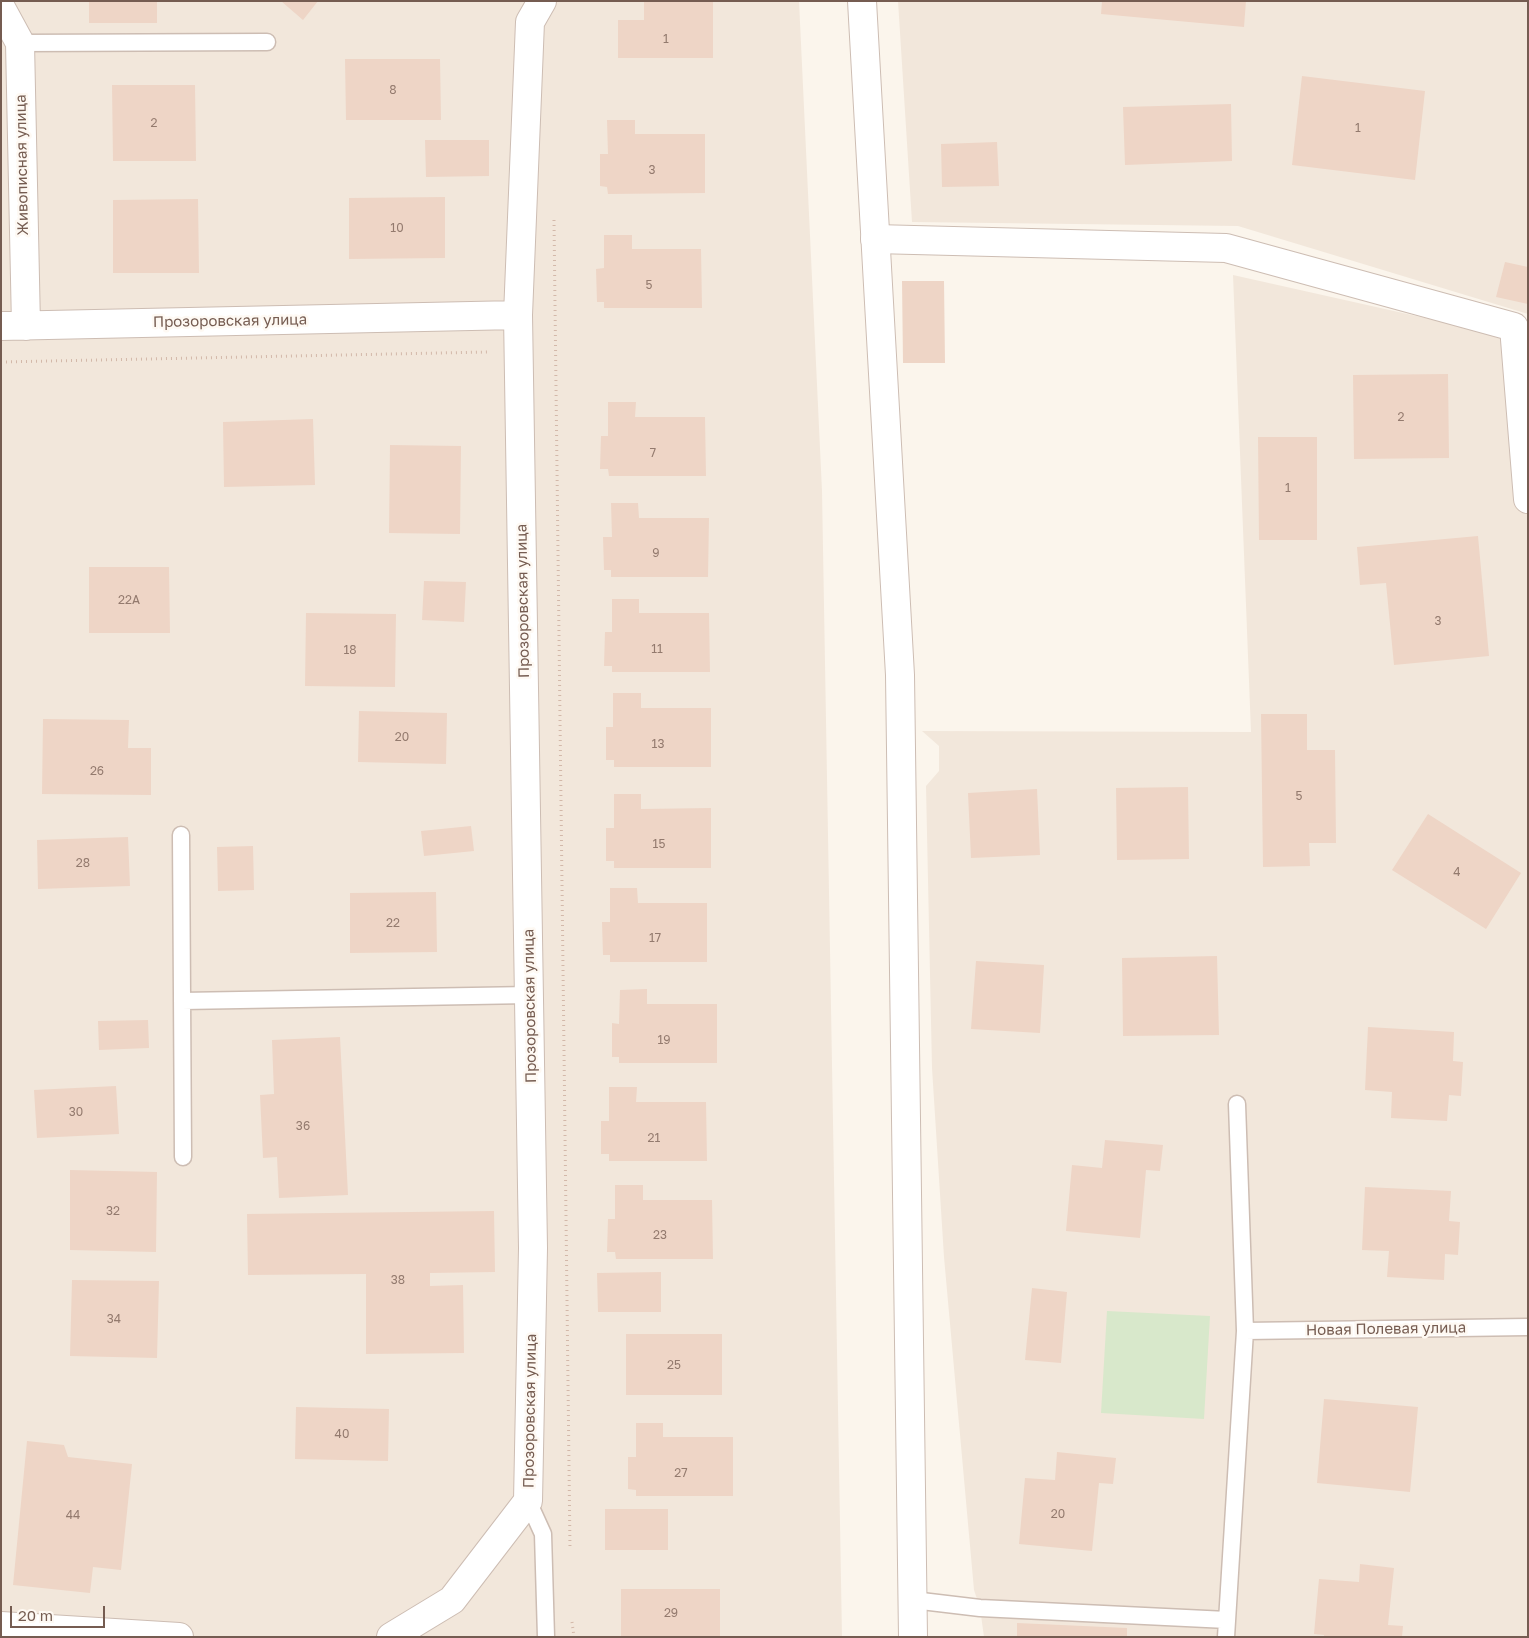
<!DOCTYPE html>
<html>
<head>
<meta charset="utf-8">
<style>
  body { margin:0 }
  #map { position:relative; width:1529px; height:1638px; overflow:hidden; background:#fbf5ec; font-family:"Golos Text",sans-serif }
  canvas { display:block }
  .frame { position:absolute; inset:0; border:2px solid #755c51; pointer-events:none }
  .scale { position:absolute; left:10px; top:1606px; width:95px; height:22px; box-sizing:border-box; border:2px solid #755c51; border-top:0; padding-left:6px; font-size:15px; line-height:18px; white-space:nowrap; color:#755c51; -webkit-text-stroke:4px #fef9f3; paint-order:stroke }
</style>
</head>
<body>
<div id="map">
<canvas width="1529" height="1638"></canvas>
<div class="frame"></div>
<div class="scale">20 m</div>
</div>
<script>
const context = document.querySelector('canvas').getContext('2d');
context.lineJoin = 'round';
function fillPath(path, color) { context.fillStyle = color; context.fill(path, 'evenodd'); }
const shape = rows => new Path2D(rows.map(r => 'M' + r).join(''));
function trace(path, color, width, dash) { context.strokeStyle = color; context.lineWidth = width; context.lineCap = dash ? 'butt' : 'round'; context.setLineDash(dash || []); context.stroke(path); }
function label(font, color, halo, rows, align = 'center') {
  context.font = font + ' "Golos Text",sans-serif'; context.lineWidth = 5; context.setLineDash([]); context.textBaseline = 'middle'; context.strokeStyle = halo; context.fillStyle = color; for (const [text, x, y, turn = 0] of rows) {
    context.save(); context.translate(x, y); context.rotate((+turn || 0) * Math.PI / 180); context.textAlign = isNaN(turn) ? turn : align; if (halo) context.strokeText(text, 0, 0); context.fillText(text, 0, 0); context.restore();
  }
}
const residential = shape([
  [1,1,799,1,822,491,842,1637,1,1637],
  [898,1,1528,1,1528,314,1238,226,912,222],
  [1233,275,1528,341,1528,1637,984,1637,980,1608,974,1590,944,1257,932,1068,926,786,939,771,939,746,922,731,1251,732]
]);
const green = shape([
  [1107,1311,1210,1316,1204,1419,1101,1413]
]);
const building = shape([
  [89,1,157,1,157,23,89,23],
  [281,1,318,1,303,20],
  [644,1,713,1,713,58,618,58,618,20,644,20],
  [1102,1,1246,1,1244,27,1101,14],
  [345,59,440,59,441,120,346,120],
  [1302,76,1425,91,1415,180,1292,165],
  [112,85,195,85,196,161,113,161],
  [1231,104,1232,161,1125,165,1123,107],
  [607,120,635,120,635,134,705,134,705,193,608,194,607,187,600,186,600,154,608,154],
  [425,140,489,140,489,176,426,177],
  [997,142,999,186,942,187,941,144],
  [445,197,445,258,349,259,349,198],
  [198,199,199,273,113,273,113,200],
  [604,235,632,235,632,249,701,249,702,308,604,308,604,302,597,302,596,269,604,268],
  [1505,262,1528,267,1528,304,1496,297],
  [902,281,944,281,945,363,903,363],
  [1448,374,1449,458,1354,459,1353,375],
  [608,402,636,402,635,417,705,417,706,476,609,476,608,469,600,469,601,436,608,436],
  [313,419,315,485,224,487,223,422],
  [1258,437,1317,437,1317,540,1259,540],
  [390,445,461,446,460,534,389,533],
  [611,503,638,503,639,518,709,518,708,577,611,577,611,570,604,570,603,537,612,537],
  [1478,536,1489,656,1394,665,1386,583,1360,585,1357,547],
  [89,567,169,567,170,633,89,633],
  [424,581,466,582,464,622,422,620],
  [612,599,639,599,639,613,709,613,710,672,612,672,612,666,604,666,605,632,612,632],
  [306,613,396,614,395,687,305,686],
  [613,693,641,693,641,708,711,708,711,767,614,767,614,760,606,760,606,727,613,727],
  [359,711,447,713,446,764,358,762],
  [1261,714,1307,714,1307,750,1335,750,1336,843,1309,843,1310,866,1263,867],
  [43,719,129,720,128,748,151,748,151,795,42,794],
  [1188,787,1189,859,1117,860,1116,788],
  [1037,789,1040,855,971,858,968,793],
  [614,794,641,794,641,809,711,808,711,868,614,868,614,861,606,861,606,828,614,828],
  [1428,814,1521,873,1486,929,1392,870],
  [471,826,474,851,424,856,421,831],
  [128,837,130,886,38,889,37,840],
  [253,846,254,890,218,891,217,847],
  [610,888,637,888,638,903,707,903,707,962,610,962,610,955,603,955,602,922,610,922],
  [436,892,437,952,350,953,350,893],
  [1217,956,1219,1035,1123,1036,1122,958],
  [976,961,1044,965,1040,1033,971,1029],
  [647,989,647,1004,717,1004,717,1063,619,1063,619,1057,612,1057,612,1023,619,1024,620,990],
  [148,1020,149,1048,99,1050,98,1021],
  [1368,1027,1454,1032,1453,1061,1463,1062,1461,1096,1449,1095,1447,1121,1391,1118,1392,1092,1365,1090],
  [340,1037,348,1195,279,1198,277,1157,263,1158,260,1095,274,1094,272,1040],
  [116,1086,119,1134,37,1138,34,1090],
  [609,1087,637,1087,636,1102,706,1102,707,1161,609,1161,609,1154,601,1154,601,1121,609,1121],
  [1105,1140,1163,1145,1160,1171,1146,1170,1140,1238,1066,1231,1072,1165,1102,1168],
  [70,1170,157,1172,156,1252,70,1250],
  [615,1185,643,1185,643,1200,712,1200,713,1259,616,1259,615,1252,607,1252,608,1219,615,1219],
  [1365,1187,1451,1191,1449,1221,1460,1222,1458,1255,1445,1254,1444,1280,1387,1277,1389,1251,1362,1250],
  [494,1211,495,1272,430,1273,430,1286,463,1285,464,1353,366,1354,366,1274,248,1275,247,1214],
  [661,1272,661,1312,598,1312,597,1273],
  [72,1280,159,1281,157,1358,70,1356],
  [1032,1288,1067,1292,1061,1363,1025,1360],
  [626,1334,722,1334,722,1395,626,1395],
  [1324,1399,1418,1407,1410,1492,1317,1483],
  [296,1407,389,1409,388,1461,295,1459],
  [636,1423,663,1423,663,1437,733,1437,733,1496,636,1496,636,1490,628,1489,628,1457,636,1457],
  [27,1441,64,1445,68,1457,132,1464,121,1570,93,1567,90,1593,13,1585],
  [1057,1452,1116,1458,1113,1484,1099,1483,1092,1551,1019,1544,1025,1478,1055,1480],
  [605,1509,668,1509,668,1550,605,1550],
  [1360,1564,1394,1568,1388,1625,1403,1626,1402,1637,1324,1637,1324,1635,1314,1634,1319,1579,1359,1582],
  [621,1589,720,1589,720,1637,621,1637],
  [1017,1623,1127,1628,1127,1637,1017,1637]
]);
const path = shape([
  [554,220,570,1549],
  [1,362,488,352],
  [572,1622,574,1637]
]);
const service = shape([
  [20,43,267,42],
  [181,835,183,1157],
  [182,1001,530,995],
  [1245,1331,1528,1327],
  [528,1501,543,1534,546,1637],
  [913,1600,980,1608,1227,1620],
  [1226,1637,1245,1331,1237,1104]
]);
const minor = shape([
  [1,8,20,43,26,326],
  [875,239,1226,248,1514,327,1528,499],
  [1,326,518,315],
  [1,1626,179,1637],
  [391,1637,452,1600,528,1501,533,1248,518,315,530,22,542,1]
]);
const tertiary = shape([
  [862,1,900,675,913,1637]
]);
const numberNames = [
  ["1",666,39],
  ["8",393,90],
  ["2",154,123],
  ["1",1358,128],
  ["3",652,170],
  ["10",397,228],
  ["5",649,285],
  ["2",1401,417],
  ["7",653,453],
  ["1",1288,488],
  ["9",656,553],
  ["22А",129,600],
  ["3",1438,621],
  ["11",657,649],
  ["18",350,650],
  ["20",402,737],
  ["13",658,744],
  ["26",97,771],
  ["5",1299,796],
  ["15",659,844],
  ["28",83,863],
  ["4",1457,872],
  ["22",393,923],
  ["17",655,938],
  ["19",664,1040],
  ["30",76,1112],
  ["36",303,1126],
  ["21",654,1138],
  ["32",113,1211],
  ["23",660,1235],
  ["38",398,1280],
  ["34",114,1319],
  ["25",674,1365],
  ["40",342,1434],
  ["27",681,1473],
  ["20",1058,1514],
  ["44",73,1515],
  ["29",671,1613]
];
const streetNames = [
  ["Живописная улица",22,165,-91],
  ["Прозоровская улица",230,321,-1],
  ["Прозоровская улица",523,601,-91],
  ["Прозоровская улица",530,1006,-91],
  ["Новая Полевая улица",1386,1329,-1],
  ["Прозоровская улица",530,1411,-89]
];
fillPath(residential, '#f2e7db');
fillPath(green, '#d8e8cb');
fillPath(building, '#eed5c6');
trace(service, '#cdbdb3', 19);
trace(minor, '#cdbdb3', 30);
trace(tertiary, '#cdbdb3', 30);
trace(path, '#d3b8a9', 3, [1, 4]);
trace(service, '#fff', 16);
trace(minor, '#fff', 28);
trace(tertiary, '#fff', 28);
label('12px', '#937a6e', null, numberNames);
label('15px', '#755c51', '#fef9f3', streetNames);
</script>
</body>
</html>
